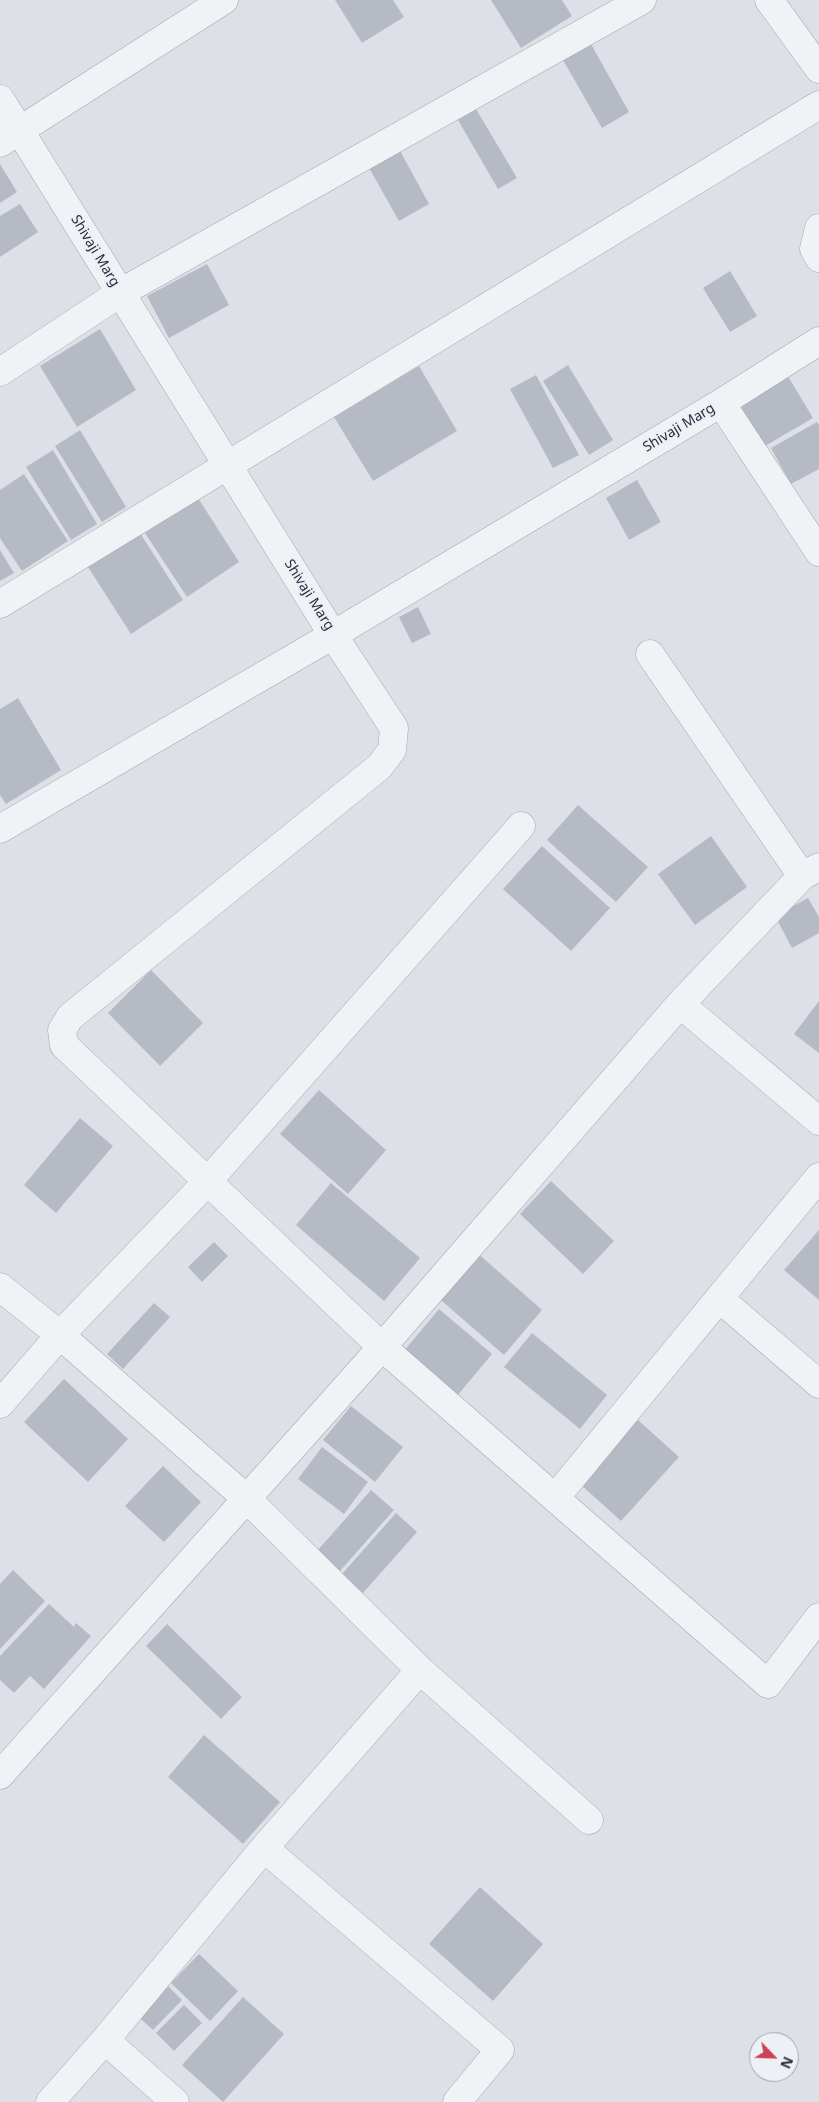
<!DOCTYPE html>
<html>
<head>
<meta charset="utf-8">
<style>
  body { margin:0 }
  #map { position:relative; width:819px; height:2102px; overflow:hidden; background:#dde1e7; font-family:"Noto Sans",sans-serif }
  canvas { display:block }
  .north { position:absolute; left:749px; top:2032px; width:50px; height:50px; box-sizing:border-box; background:#edf0f5; border:1px solid #9ea3ac; border-radius:50%; rotate:114deg; font-size:14px; font-weight:700; line-height:20px; text-align:center; color:#272f3e }
  .north::after { content:''; display:block; margin:auto; width:18px; height:22px; background:#cd4255; clip-path:polygon(50% 0,100% 100%,50% 72%,0 100%) }
</style>
</head>
<body>
<div id="map">
<canvas width="819" height="2102"></canvas>
<div class="north">N</div>
</div>
<script>
const context = document.querySelector('canvas').getContext('2d');
context.lineJoin = 'round';
function fillPath(path, color) { context.fillStyle = color; context.fill(path, 'evenodd'); }
const shape = rows => new Path2D(rows.map(r => 'M' + r).join(''));
function trace(path, color, width, dash) { context.strokeStyle = color; context.lineWidth = width; context.lineCap = dash ? 'butt' : 'round'; context.setLineDash(dash || []); context.stroke(path); }
function label(font, color, halo, rows, align = 'center') {
  context.font = font + ' "Noto Sans",sans-serif'; context.lineWidth = 5; context.setLineDash([]); context.textBaseline = 'middle'; context.strokeStyle = halo; context.fillStyle = color; for (const [text, x, y, turn = 0] of rows) {
    context.save(); context.translate(x, y); context.rotate((+turn || 0) * Math.PI / 180); context.textAlign = isNaN(turn) ? turn : align; if (halo) context.strokeText(text, 0, 0); context.fillText(text, 0, 0); context.restore();
  }
}
const building = shape([
  [335,0,393,0,404,17,362,43],
  [491,0,562,0,572,16,521,48],
  [587,37,629,112,602,128,559,53],
  [476,109,517,178,498,189,458,120],
  [399,149,429,204,399,221,368,166],
  [0,164,17,192,0,203],
  [20,204,38,232,0,257,0,216],
  [207,264,229,305,169,338,147,296],
  [730,271,757,316,730,332,703,288],
  [100,329,136,390,77,427,40,366],
  [568,365,613,440,589,455,543,381],
  [419,366,457,431,373,481,334,417],
  [786,373,813,418,765,446,738,402],
  [536,375,579,455,553,468,510,389],
  [817,422,819,425,819,469,791,484,771,448],
  [80,430,126,507,102,522,55,446],
  [53,450,97,524,71,540,26,467],
  [24,474,68,541,22,571,0,538,0,490],
  [637,480,661,522,629,540,606,498],
  [198,498,239,562,187,597,145,533],
  [140,533,183,600,131,634,88,567],
  [0,550,14,573,0,581],
  [418,607,431,634,412,643,399,617],
  [18,698,61,770,6,804,0,795,0,709],
  [578,805,648,867,616,902,547,840],
  [711,836,747,887,695,925,658,874],
  [542,846,610,908,571,951,503,889],
  [808,898,819,917,819,933,792,948,775,916],
  [151,970,203,1023,160,1066,108,1013],
  [819,1001,819,1053,794,1034],
  [319,1090,386,1150,348,1194,280,1134],
  [80,1118,113,1146,56,1213,24,1185],
  [551,1181,614,1241,583,1274,520,1214],
  [331,1183,420,1258,384,1301,296,1225],
  [819,1230,819,1300,784,1270],
  [214,1242,228,1256,202,1282,188,1267],
  [474,1250,542,1310,504,1355,435,1295],
  [154,1303,170,1317,123,1369,107,1354],
  [439,1309,492,1354,457,1396,403,1352],
  [532,1333,607,1395,580,1429,504,1367],
  [64,1379,128,1439,88,1482,24,1422],
  [351,1406,403,1447,375,1482,323,1440],
  [638,1420,679,1457,621,1521,580,1484],
  [322,1447,368,1482,344,1514,298,1479],
  [163,1466,201,1502,164,1542,125,1506],
  [371,1490,394,1510,340,1571,317,1551],
  [396,1513,417,1532,363,1593,342,1574],
  [13,1570,45,1601,0,1649,0,1584],
  [49,1604,74,1627,76,1623,91,1636,44,1689,30,1676,14,1693,0,1680,0,1656],
  [167,1624,242,1697,221,1719,146,1646],
  [204,1735,280,1802,243,1844,168,1777],
  [480,1887,543,1944,493,2001,429,1944],
  [199,1954,238,1991,210,2021,171,1983],
  [163,1981,182,2000,153,2030,133,2012],
  [243,1997,284,2034,223,2102,182,2065],
  [184,2005,202,2023,174,2051,156,2033]
]);
const minor = shape([
  [769,0,819,69],
  [0,99,333,635,394,728,392,750,379,767,70,1017,62,1030,64,1045,382,1347,768,1684,819,1617],
  [0,143,224,0],
  [819,228,814,249,819,258],
  [0,372,120,293,642,0],
  [721,403,819,552],
  [0,604,819,105],
  [650,654,802,876],
  [0,829,333,635,721,403,819,341],
  [680,1004,819,1121],
  [0,1287,60,1335,247,1499,420,1670,589,1820],
  [720,1299,819,1384],
  [0,1404,60,1335,208,1181,521,826],
  [555,1498,819,1177],
  [0,1775,382,1347,680,1004,802,876,819,867],
  [264,1848,500,2050,457,2102],
  [105,2040,175,2102],
  [50,2102,105,2040,264,1848,420,1670]
]);
const streetNames = [
  ["Shivaji Marg",95,251,59],
  ["Shivaji Marg",679,428,-31],
  ["Shivaji Marg",309,595,58]
];
fillPath(building, '#b5bac4');
trace(minor, '#a3a8b1', 29);
trace(minor, '#f0f2f6', 28);
label('14px', '#272f3e', '#edf0f5', streetNames);
</script>
</body>
</html>
